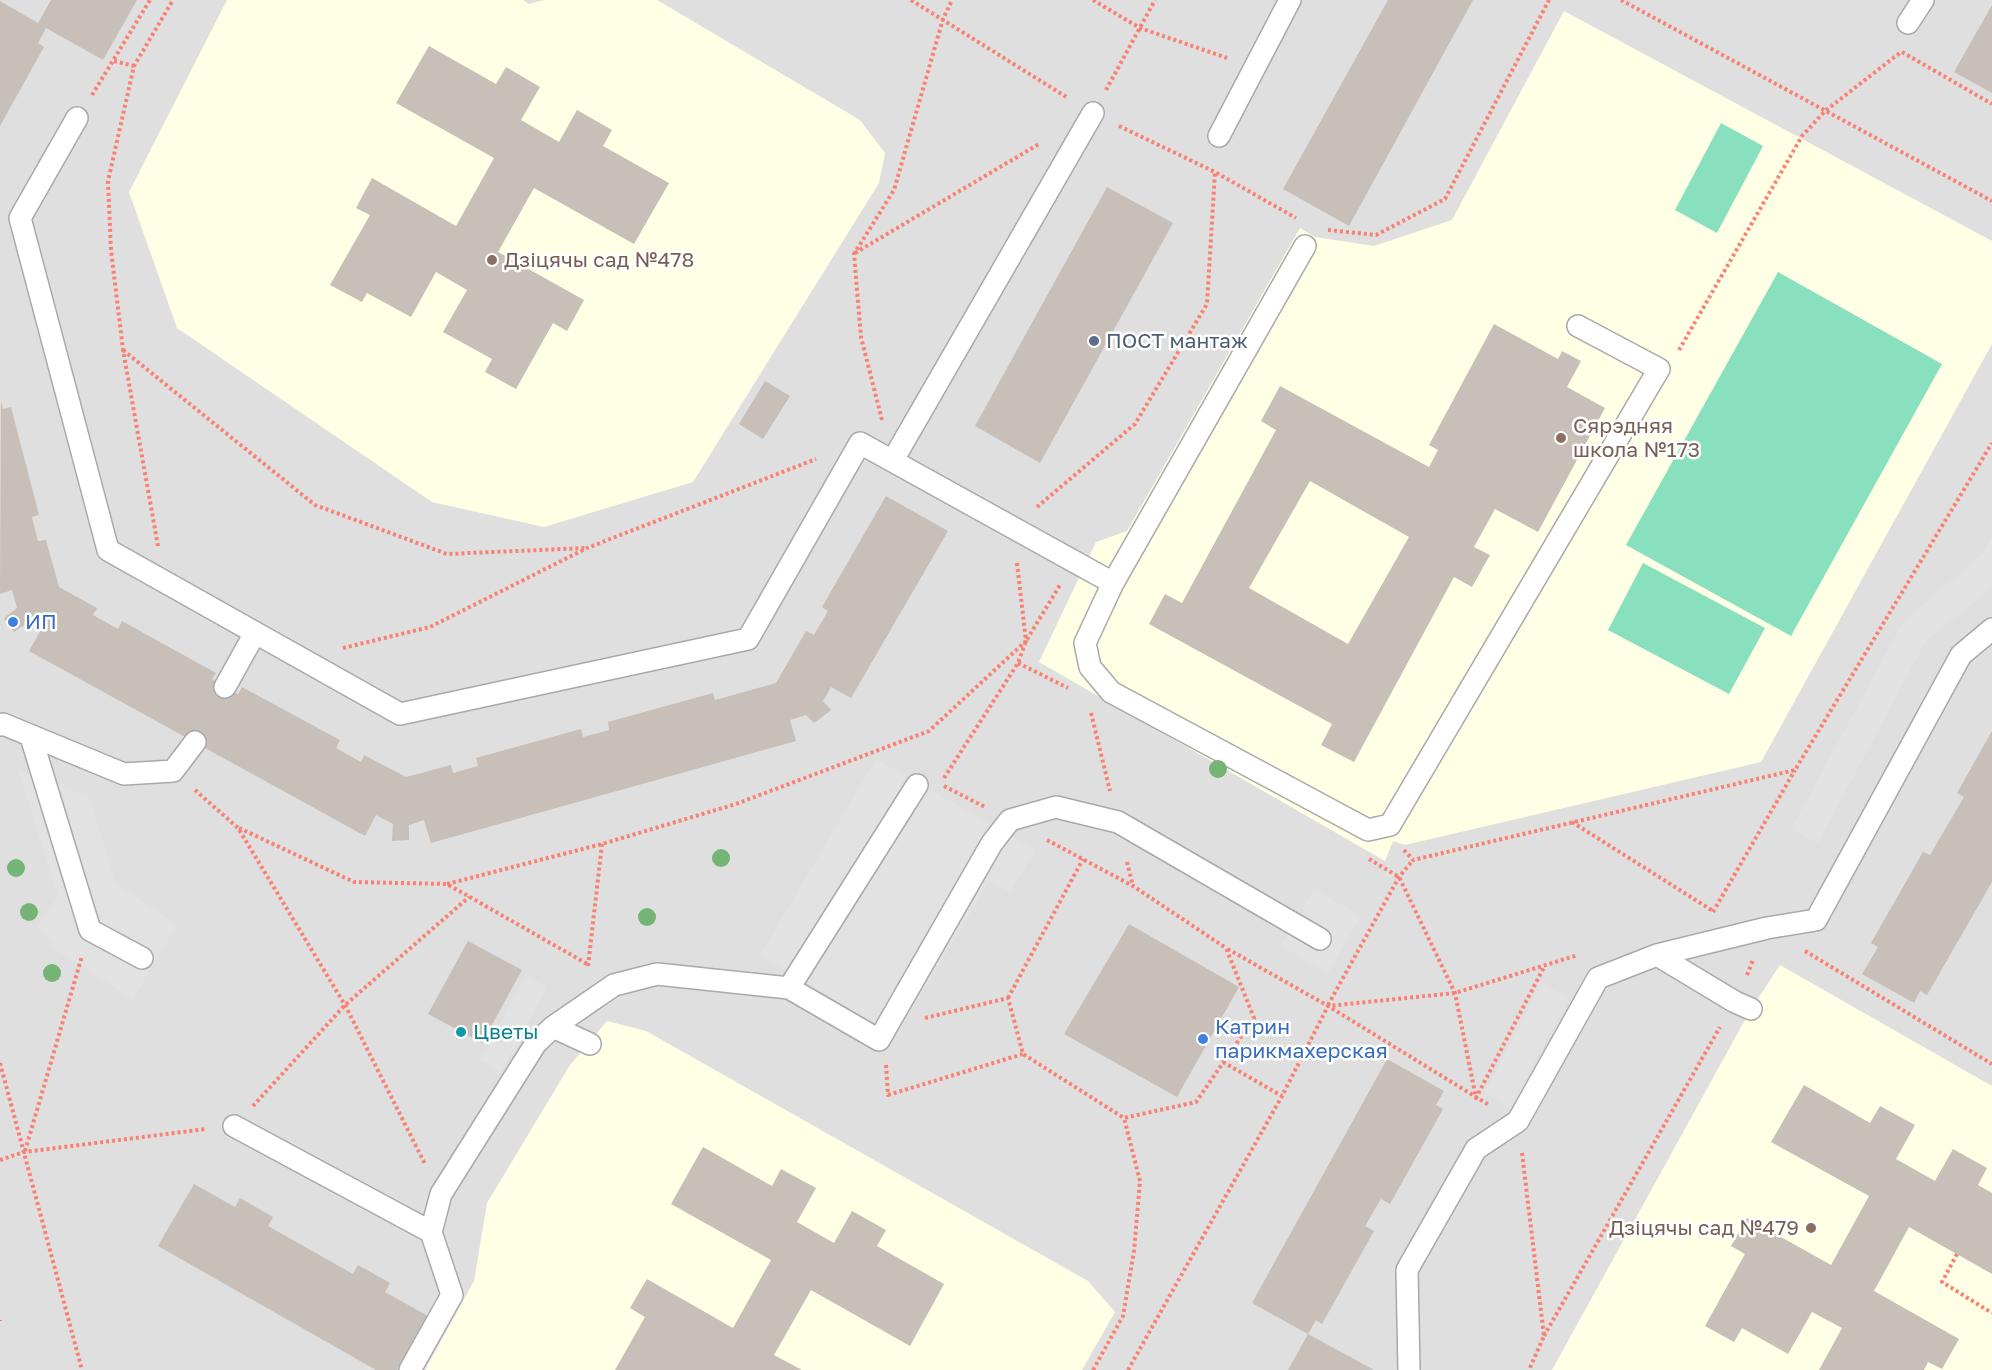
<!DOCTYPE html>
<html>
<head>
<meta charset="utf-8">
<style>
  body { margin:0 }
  canvas { display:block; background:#f2efe9 }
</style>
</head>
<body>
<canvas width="1992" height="1370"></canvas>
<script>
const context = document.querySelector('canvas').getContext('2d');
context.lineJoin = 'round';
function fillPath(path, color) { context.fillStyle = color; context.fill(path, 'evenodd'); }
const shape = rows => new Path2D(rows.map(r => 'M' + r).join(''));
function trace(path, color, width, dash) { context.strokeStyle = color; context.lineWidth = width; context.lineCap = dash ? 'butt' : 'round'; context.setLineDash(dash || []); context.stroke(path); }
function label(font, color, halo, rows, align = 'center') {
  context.font = font + ' "Golos Text",sans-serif'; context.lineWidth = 5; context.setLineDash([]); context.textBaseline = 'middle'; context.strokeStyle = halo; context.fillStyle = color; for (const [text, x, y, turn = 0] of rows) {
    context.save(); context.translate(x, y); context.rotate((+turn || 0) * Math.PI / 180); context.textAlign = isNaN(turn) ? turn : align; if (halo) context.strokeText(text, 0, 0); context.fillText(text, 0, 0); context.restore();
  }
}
const residential = shape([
  [0,0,1992,0,1992,1370,0,1370]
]);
const education = shape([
  [227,0,523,0,529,4,544,0,657,0,860,120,885,153,879,183,693,482,544,527,432,502,177,328,129,192],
  [1564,11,1992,241,1992,344,1761,762,1405,845,1393,841,1385,861,1039,662,1096,542,1127,531,1300,228,1315,237,1374,246,1452,220],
  [1780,965,1992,1086,1992,1370,1552,1370,1751,1009],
  [607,1021,646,1031,1088,1281,1115,1312,1082,1370,425,1370,474,1281,487,1203,570,1065]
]);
const pitch = shape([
  [1721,123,1763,146,1717,233,1675,210],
  [1778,272,1942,364,1791,636,1626,545],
  [1643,563,1765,628,1729,694,1608,630]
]);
const parking = shape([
  [1992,537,1992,588,1926,641,1818,843,1791,829,1903,622,1983,553],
  [876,759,1036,850,1010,892,989,882,896,1036,760,955],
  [18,769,90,798,115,882,177,925,133,999,56,950,38,926,58,896],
  [1314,889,1361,916,1328,973,1281,946],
  [526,976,547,987,501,1072,480,1060],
  [1542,984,1570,998,1509,1108,1485,1092]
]);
const building = shape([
  [51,0,137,0,103,60,46,28,38,43,44,47,0,126,0,1,38,23],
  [1388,0,1473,0,1349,226,1283,189],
  [1992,5,1992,93,1954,72],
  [429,46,496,84,506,67,540,87,521,120,559,142,577,110,612,130,603,146,669,183,634,244,534,188,498,252,584,300,567,331,553,323,516,389,485,372,492,359,443,332,467,290,436,272,411,317,367,293,362,302,330,285,370,215,356,208,372,178,456,226,494,158,396,103],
  [1107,187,1173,223,1040,463,975,426],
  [1494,324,1558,359,1562,351,1581,361,1567,387,1605,408,1538,532,1495,509,1474,547,1490,555,1472,587,1454,577,1354,762,1321,745,1332,724,1149,624,1165,594,1182,603,1276,430,1261,421,1280,386,1429,467,1438,450,1429,445],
  [1310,481,1409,537,1348,644,1249,588],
  [765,381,790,396,763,439,739,424],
  [1,401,3,409,11,407,39,515,32,517,38,541,46,540,59,587,97,608,93,615,118,629,122,621,216,673,212,679,238,694,242,687,340,740,336,748,361,762,364,755,406,777,451,765,453,773,478,766,476,758,581,729,583,737,609,730,608,722,713,693,715,700,776,683,806,631,814,635,828,611,822,607,886,496,948,531,851,698,831,687,823,701,831,710,814,723,806,715,790,720,796,741,431,843,424,820,409,825,409,840,392,841,393,824,376,815,365,836,29,651,41,630,27,623,14,632,4,618,17,608,12,590,0,594],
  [1992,731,1992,882,1927,995,1920,991,1914,1003,1862,974,1878,947,1871,943,1923,852,1930,855,1964,797,1957,793],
  [1129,924,1239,987,1177,1097,1064,1034],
  [468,941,522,970,482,1043,428,1014],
  [1387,1059,1444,1091,1436,1105,1443,1109,1390,1204,1381,1199,1365,1226,1374,1231,1322,1324,1316,1320,1308,1334,1252,1303],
  [1804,1085,1870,1123,1880,1106,1915,1125,1896,1159,1935,1181,1953,1149,1987,1168,1978,1185,1992,1193,1992,1274,1909,1227,1874,1291,1959,1339,1942,1369,1928,1362,1924,1370,1819,1370,1842,1328,1812,1312,1788,1354,1742,1328,1734,1342,1705,1326,1745,1254,1731,1246,1747,1218,1831,1265,1869,1196,1771,1142],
  [703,1147,772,1186,781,1169,816,1188,797,1222,834,1243,852,1211,886,1230,877,1246,944,1284,910,1346,811,1290,774,1355,802,1370,615,1370,645,1317,630,1308,647,1279,733,1328,771,1260,671,1204],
  [194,1184,235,1207,240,1198,273,1217,268,1226,353,1274,358,1265,390,1283,385,1292,428,1316,397,1370,376,1370,158,1246],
  [1308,1334,1374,1370,1288,1370]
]);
const path = shape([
  [911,0,1068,98],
  [1093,0,1140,28,1227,58],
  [1621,0,1992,201],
  [1902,52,1992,104],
  [114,61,134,66],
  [1106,90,1155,0],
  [92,95,150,0],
  [1119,126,1215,172,1296,218],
  [1328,230,1376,235,1445,199,1549,0],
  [855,253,1039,144],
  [123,350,315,505,447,554,586,548],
  [1679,350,1802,136,1825,111,1901,52],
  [882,420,861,337,854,254,894,190,943,19,952,0],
  [1037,507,1135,424,1207,304,1215,172],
  [158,546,123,350,111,250,108,181,134,66,173,0],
  [343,648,430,627,587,548,816,459],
  [1018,663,1068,688],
  [1091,713,1110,791],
  [944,778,1018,663,1026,641,1060,585],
  [944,786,985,807],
  [195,790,238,828,345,1005,425,1164],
  [1572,822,1713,911],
  [239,828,354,882,447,884,589,965],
  [1047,840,1133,886,1226,948],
  [1404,850,1413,860,1795,770,1992,443],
  [1369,859,1399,877,1455,993,1476,1098,1544,967],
  [1127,862,1133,886],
  [447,884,602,844,736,804,929,731,1026,641,1017,563],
  [1713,912,1795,770],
  [1805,951,1992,1064],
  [588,966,602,844],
  [1747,975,1753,960],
  [1008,998,1083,859],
  [1328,1005,1399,877,1413,860],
  [925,1018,1008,998,1023,1054,1124,1118,1196,1102,1254,1018,1226,948,1328,1006,1455,993,1578,955],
  [1223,1062,1282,1096],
  [0,1063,82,1370],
  [886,1065,888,1095,1023,1054],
  [253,1106,345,1005,469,897],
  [25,1151,82,956],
  [1522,1153,1544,1336,1529,1370],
  [0,1160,24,1152,206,1129],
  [1957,1254,1942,1282,1992,1313],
  [0,1320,0,1321],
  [1544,1336,1720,1027],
  [1093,1370,1123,1316,1134,1251,1140,1181,1124,1118],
  [1128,1370,1282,1096,1328,1006,1489,1105]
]);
const lane = shape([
  [1908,23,1923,0],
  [77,118,20,218,108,550,400,714,748,639,860,443,1113,583,1085,643,1090,667,1111,692,1368,830,1390,825,1659,369,1578,326],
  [1219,136,1290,0],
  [893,460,1093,113],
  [1113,583,1305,246],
  [225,687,255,633],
  [0,725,3,724,124,774,173,771,195,742],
  [31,737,90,930,142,958],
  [1657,955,1735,1002,1751,1009],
  [789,988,917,785],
  [553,1027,614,985,657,974,789,988,879,1040,992,843,1010,820,1056,807,1118,822,1320,939],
  [234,1126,431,1232,452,1295,410,1370],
  [431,1232,441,1194,536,1043,553,1027,590,1044],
  [1409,1370,1407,1270,1476,1149,1518,1121,1598,978,1657,955,1767,928,1816,920,1961,655,1992,629]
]);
const trees = [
  [1218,769],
  [721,858],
  [16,868],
  [29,912],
  [647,917],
  [52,973]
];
const markers = [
  [492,260,6,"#8d6e63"],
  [1094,341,6,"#5c6f8a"],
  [1561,438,6,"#8d6e63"],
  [13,622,6,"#3f7fe0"],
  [461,1032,6,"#0f9aa8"],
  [1203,1039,6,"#3f7fe0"],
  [1811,1228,6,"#8d6e63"]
];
const educationNames = [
  ["Дзіцячы сад №478",504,260],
  ["Сярэдняя",1573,426],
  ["школа №173",1573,450],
  ["Дзіцячы сад №479",1799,1228,"right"]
];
const serviceNames = [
  ["ПОСТ мантаж",1106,341]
];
const shopNames = [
  ["ИП",25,622],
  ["Катрин",1215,1027],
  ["парикмахерская",1215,1051]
];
const cultureNames = [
  ["Цветы",473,1032]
];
fillPath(residential, '#e0dfdf');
fillPath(education, '#ffffe5');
fillPath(pitch, '#88e0be');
fillPath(parking, '#e2e2e2');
fillPath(building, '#c7bfb8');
trace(lane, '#a9a9a9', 24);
trace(path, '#fa8072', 4, [3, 3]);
trace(lane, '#fff', 21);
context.fillStyle = '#74b475';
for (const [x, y] of trees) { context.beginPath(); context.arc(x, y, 9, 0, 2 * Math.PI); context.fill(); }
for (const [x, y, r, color] of markers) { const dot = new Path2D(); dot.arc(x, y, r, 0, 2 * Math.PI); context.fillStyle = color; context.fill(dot); trace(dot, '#fff', 2); }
label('21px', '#785e54', '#fff', educationNames, 'left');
label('21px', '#4e5e75', '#fff', serviceNames, 'left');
label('21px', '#366cbe', '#fff', shopNames, 'left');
label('21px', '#0d838f', '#fff', cultureNames, 'left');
</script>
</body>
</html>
